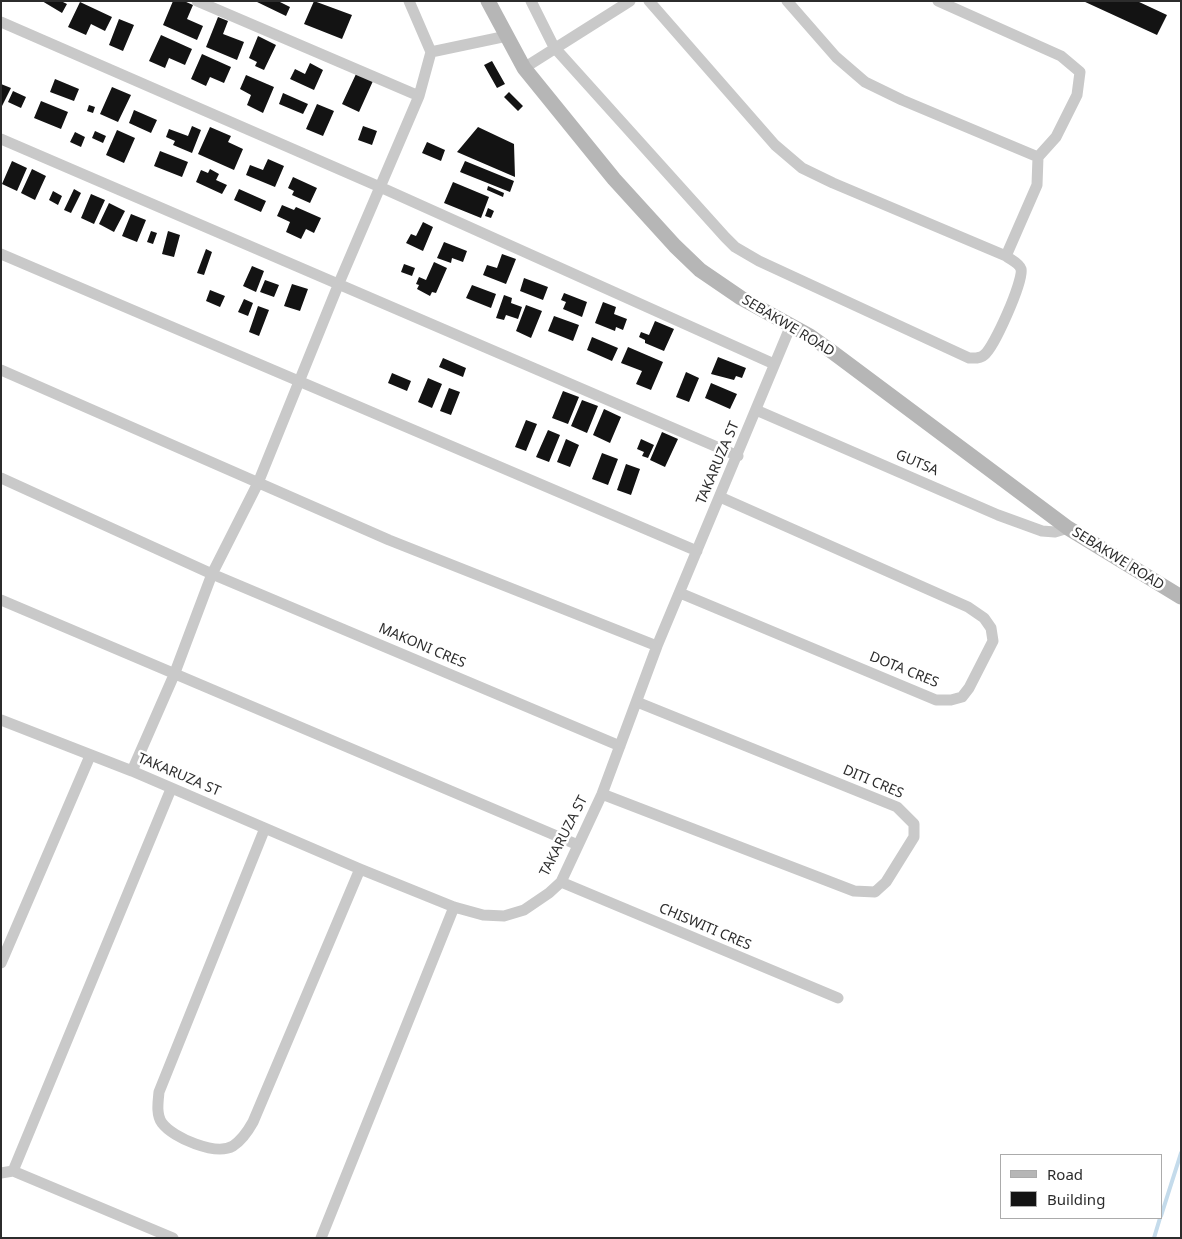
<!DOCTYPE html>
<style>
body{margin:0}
#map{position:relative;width:1182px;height:1239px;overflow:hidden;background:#fff;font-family:"Noto Sans",sans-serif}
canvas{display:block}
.frame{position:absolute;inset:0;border:2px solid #2c2c2c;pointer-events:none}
.legend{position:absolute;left:1000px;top:1154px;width:162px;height:65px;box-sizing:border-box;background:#fff;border:1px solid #ababab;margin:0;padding:6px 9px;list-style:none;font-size:15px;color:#2c2c2c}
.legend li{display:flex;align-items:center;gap:10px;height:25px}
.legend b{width:25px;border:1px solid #ababab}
</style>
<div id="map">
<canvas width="1182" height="1239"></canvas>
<div class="frame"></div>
<ul class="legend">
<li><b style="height:6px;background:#b6b6b6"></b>Road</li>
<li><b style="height:14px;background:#131313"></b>Building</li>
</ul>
</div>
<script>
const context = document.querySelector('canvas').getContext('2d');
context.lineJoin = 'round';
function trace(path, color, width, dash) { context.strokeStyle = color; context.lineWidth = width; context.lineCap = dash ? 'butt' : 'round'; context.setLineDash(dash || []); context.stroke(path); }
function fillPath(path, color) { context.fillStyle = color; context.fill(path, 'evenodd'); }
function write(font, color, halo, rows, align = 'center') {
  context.font = font + ' "Noto Sans",sans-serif'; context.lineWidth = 5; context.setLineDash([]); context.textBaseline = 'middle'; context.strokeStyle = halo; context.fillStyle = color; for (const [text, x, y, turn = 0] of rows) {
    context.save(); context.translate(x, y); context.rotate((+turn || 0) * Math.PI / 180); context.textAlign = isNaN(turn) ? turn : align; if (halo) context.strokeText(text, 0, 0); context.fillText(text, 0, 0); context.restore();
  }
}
const stream = new Path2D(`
 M1161,1216L1181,1153
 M1154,1238L1160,1218`);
const building = new Path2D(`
 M42,1H61L67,4L62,13Z
 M173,1H184L193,5L187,19L203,26L197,40L163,25Z
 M255,1H278L290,7L286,16Z
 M314,1L352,15L342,39L304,24Z
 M1083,1H1137L1167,15L1157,35Z
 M80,2L112,17L105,31L91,24L86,35L68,27Z
 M218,17L228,21L223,34L244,42L237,60L206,47Z
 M119,19L134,25L123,51L109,45Z
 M161,35L192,49L185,65L169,58L165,68L149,61Z
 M258,36L276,45L264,70L255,66L257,62L249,58Z
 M202,54L231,67L224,83L210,77L206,86L191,79Z
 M492,61L505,84L497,88L484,65Z
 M310,63L323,70L314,90L290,79L295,69L305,74Z
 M356,74L373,81L359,112L342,104Z
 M246,75L274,87L263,113L247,105L251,95L240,89Z
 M55,79L79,89L74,101L50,92Z
 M1,84L11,88L1,108Z
 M112,87L131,95L118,122L100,114Z
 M13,91L26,97L21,108L8,102Z
 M509,92L523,106L518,111L504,97Z
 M283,93L308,104L303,114L279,104Z
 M41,101L68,112L61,129L34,118Z
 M317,104L334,111L323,136L306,129Z
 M89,105L95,107L93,113L87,111Z
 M134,110L157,120L151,133L129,123Z
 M192,126L201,130L192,153L173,145L175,141L166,137L169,129L188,136Z
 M363,126L377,131L372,145L358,140Z
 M210,127L231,136L228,142L243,149L234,170L198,154Z
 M478,127L514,144L515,177L457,152Z
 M117,130L135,138L124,163L106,155Z
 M95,131L106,136L103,143L92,138Z
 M75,132L85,137L81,147L70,142Z
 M427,142L445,150L441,161L422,153Z
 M160,151L188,162L182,177L154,166Z
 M268,159L284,166L275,187L246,175L250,165L263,170Z
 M12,161L27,168L17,191L2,184Z
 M465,161L514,181L510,192L460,172Z
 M32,169L46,176L35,200L21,193Z
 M210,169L219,174L216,180L227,185L222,194L196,182L201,170L208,173Z
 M293,177L317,188L310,203L292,195L294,191L288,188Z
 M453,182L489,197L481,218L444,203Z
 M488,186L504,193L503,197L487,190Z
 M74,189L81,193L71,213L64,210Z
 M239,189L266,201L261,212L234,200Z
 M53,191L62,196L58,205L49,200Z
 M91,194L105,200L94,224L81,218Z
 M109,203L125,211L114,232L99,224Z
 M282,205L294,210L296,207L321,218L314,233L306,229L301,239L286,232L290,222L277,216Z
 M488,208L494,211L491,218L485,216Z
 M131,214L146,220L137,242L122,236Z
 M423,222L433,227L423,251L406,243L411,234L416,236Z
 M151,231L157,233L153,244L147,242Z
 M168,231L180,235L174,257L162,254Z
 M444,242L467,251L463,262L452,258L451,263L437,258Z
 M206,249L212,252L204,275L197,273Z
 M502,254L516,259L506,284L483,275L487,265L497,268Z
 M434,262L447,268L436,293L432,292L430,296L417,289L419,285L416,284L419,277L426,280Z
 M404,264L415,268L412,276L401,272Z
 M252,266L264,271L256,292L243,286Z
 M524,278L548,287L543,300L520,291Z
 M265,280L279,285L274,297L260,292Z
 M292,284L308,289L300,311L284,306Z
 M472,285L496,294L491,308L466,298Z
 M210,290L225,296L220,307L206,301Z
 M564,293L587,302L582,317L563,309L566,302L561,300Z
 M504,295L512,298L511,303L522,307L518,319L506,315L504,320L496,318Z
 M244,299L253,303L248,316L238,312Z
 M603,302L616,307L614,314L627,319L623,330L616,327L615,331L595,323Z
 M526,305L542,311L531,338L516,331Z
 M258,306L269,310L259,336L249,332Z
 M554,316L579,325L573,341L548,331Z
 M655,321L674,329L664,351L645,343V340L639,337L641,332L649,335Z
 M592,337L618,348L612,361L587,350Z
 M628,347L663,362L651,390L636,384L642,371L621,363Z
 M718,357L746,368L742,378L736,376L734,380L711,374Z
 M443,358L466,368L463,377L439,367Z
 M686,372L699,378L689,402L676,397Z
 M392,373L411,381L407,391L388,383Z
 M428,378L442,384L432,408L418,402Z
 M711,383L737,394L730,409L705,398Z
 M449,388L460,392L451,415L440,411Z
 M563,391L579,397L568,424L552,418Z
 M582,400L598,406L587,433L571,426Z
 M604,409L621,417L610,443L593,435Z
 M526,420L537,424L526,451L515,447Z
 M548,430L560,435L549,462L536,457Z
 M662,432L678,439L665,467L650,460Z
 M566,439L579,445L570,467L557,462Z
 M641,439L654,445L648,458L642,456L644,452L637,449Z
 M602,453L618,459L608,485L592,479Z
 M626,464L640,469L631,495L617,490Z`);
const street = new Path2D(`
 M197,1L419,96
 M531,1L554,47L725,237L735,247L759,261L969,358C974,358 980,359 984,355C994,348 1024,280 1021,269C1019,263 1011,260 1006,256
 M649,1L775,145L802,168L833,183L1006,256L1037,185L1038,157L1056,137L1077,95L1080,72L1061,56L938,1
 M787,1L836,57L865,82L902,100L1038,157
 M1,22L380,187L774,364
 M431,52L507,36
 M524,68L630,1
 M1,139L738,456
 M1,254L697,551
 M1,370L389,540L657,646
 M756,410L998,515L1042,531L1055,532L1068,528
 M1,478L212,574L620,746
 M680,593L936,700H951L962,697L969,688L993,641L991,628L984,618L968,607L720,497
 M1,600L578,845
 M1,720L132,771L360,869L454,907L483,915L504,916L524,910L549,893L561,882L602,794L657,646L791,325
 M132,771L174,675L212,574L258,483L339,283L419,96L431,52L409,1
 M602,794L854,891L875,892L886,882L914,837V824L897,807L637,702
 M265,828L159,1092C158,1102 156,1115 162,1123C173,1138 216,1156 233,1146C242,1140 248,1131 253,1122L360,869
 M561,882L838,998
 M1,963L90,756
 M13,1171L171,789
 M1,1173L13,1171L173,1238
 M321,1238L454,907`);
const secondary = new Path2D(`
 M488,1L524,68L614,179L675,246L700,270L741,298L810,336L831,351L1068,528L1181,597`);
const streetNames = [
 ["SEBAKWE ROAD",788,326,31],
 ["TAKARUZA ST",718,463,-67],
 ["GUTSA",917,463,23],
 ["SEBAKWE ROAD",1118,559,32],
 ["MAKONI CRES",422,646,23],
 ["DOTA CRES",904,670,22],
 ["TAKARUZA ST",179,775,23],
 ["DITI CRES",873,782,23],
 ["TAKARUZA ST",564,836,-63],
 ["CHISWITI CRES",705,927,23]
];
trace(stream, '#c4dbeb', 4);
fillPath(building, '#131313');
trace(street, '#c9c9c9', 11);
trace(secondary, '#b6b6b6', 15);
write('14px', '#2c2c2c', '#fff', streetNames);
</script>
